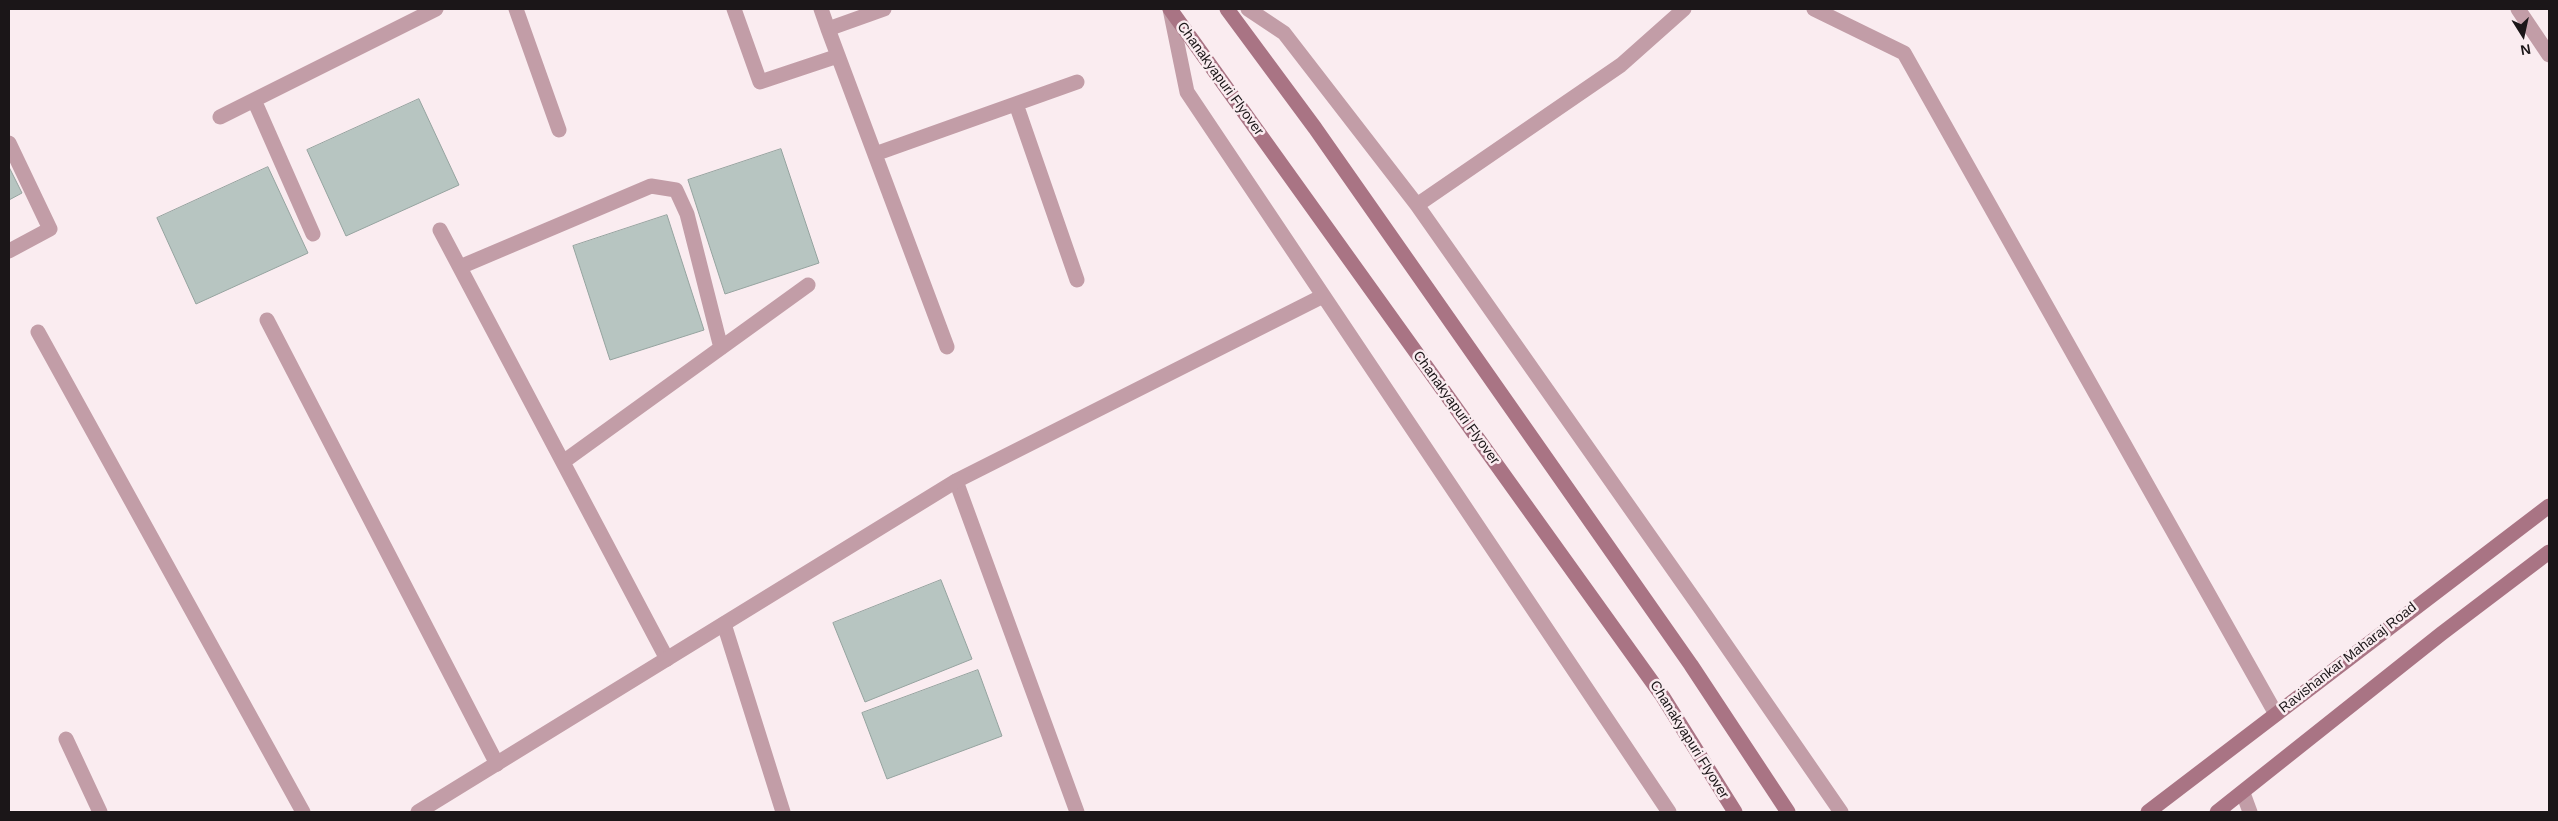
<!DOCTYPE html>
<style>
body{margin:0}
#map{position:relative;width:2558px;height:821px;overflow:hidden;background:#faecf0;font-family:Arial,sans-serif}
canvas{display:block}
.frame{position:absolute;inset:0;border:10px solid #1b1618;pointer-events:none}
.north{position:absolute;left:2498px;top:10px;width:50px;height:50px;-webkit-text-stroke:4px #faecf0;paint-order:stroke;rotate:170deg;font-size:14px;font-weight:700;line-height:20px;text-align:center;color:#1b1618}
.north::after{content:'';display:block;margin:auto;width:18px;height:22px;background:#1b1618;clip-path:polygon(50% 0,100% 100%,50% 72%,0 100%)}
</style>
<div id="map">
<canvas width="2558" height="821"></canvas>
<div class="frame"></div>
<div class="north">N</div>
</div>
<script>
const context = document.querySelector('canvas').getContext('2d');
context.lineJoin = 'round';
function fillPath(path, color) { context.fillStyle = color; context.fill(path, 'evenodd'); }
function trace(path, color, width, dash) { context.strokeStyle = color; context.lineWidth = width; context.lineCap = dash ? 'butt' : 'round'; context.setLineDash(dash || []); context.stroke(path); }
function write(font, color, halo, rows, align = 'center') {
  context.font = font + ' Arial,sans-serif'; context.lineWidth = 5; context.setLineDash([]); context.textBaseline = 'middle'; context.strokeStyle = halo; context.fillStyle = color; for (const [text, x, y, turn = 0] of rows) {
    context.save(); context.translate(x, y); context.rotate((+turn || 0) * Math.PI / 180); context.textAlign = isNaN(turn) ? turn : align; if (halo) context.strokeText(text, 0, 0); context.fillText(text, 0, 0); context.restore();
  }
}
const building = new Path2D(`
 M419,99L459,185L346,236L307,150Z
 M781,149L819,263L725,294L688,180Z
 M9,167L22,193L9,200Z
 M268,167L308,253L196,304L157,218Z
 M667,215L704,330L610,360L573,246Z
 M941,580L972,659L865,702L833,623Z
 M978,670L1002,736L887,779L862,713Z`);
const minor = new Path2D(`
 M516,9L559,130
 M734,9L760,82L838,56
 M821,9L828,29L884,9
 M1814,9L1904,53L2276,714
 M2518,9L2549,55
 M828,29L947,347
 M254,100L313,234
 M1016,104L1077,280
 M220,117L436,9
 M9,143L50,229L9,251
 M875,154L1077,82
 M440,230L667,659
 M460,267L651,186L676,190L687,214L721,348
 M267,320L497,764
 M38,332L303,812
 M563,462L808,285
 M956,481L1077,812
 M724,624L783,812
 M66,739L100,812
 M2243,793L2250,812`);
const tertiary = new Path2D(`
 M1170,9L1187,92L1669,812
 M1248,9L1284,33L1417,205L1701,609L1841,812
 M1417,205L1621,65L1684,9
 M418,812L956,481L1323,296`);
const secondary = new Path2D(`
 M1170,9L1663,697L1735,812
 M1227,9L1315,128L1691,665L1788,812
 M2148,812L2549,506
 M2217,812L2441,634L2549,552`);
const streetNames = [
 ["Chanakyapuri Flyover",1220,79,54],
 ["Chanakyapuri Flyover",1456,408,54],
 ["Ravishankar Maharaj Road",2348,658,-38],
 ["Chanakyapuri Flyover",1689,740,58]
];
fillPath(building, '#b7c5c1');
trace(building, '#95a39f', 1);
trace(minor, '#c29da7', 15);
trace(tertiary, '#c29da7', 15);
trace(secondary, '#a97484', 15);
write('14px', '#1b1618', '#faecf0', streetNames);
</script>
